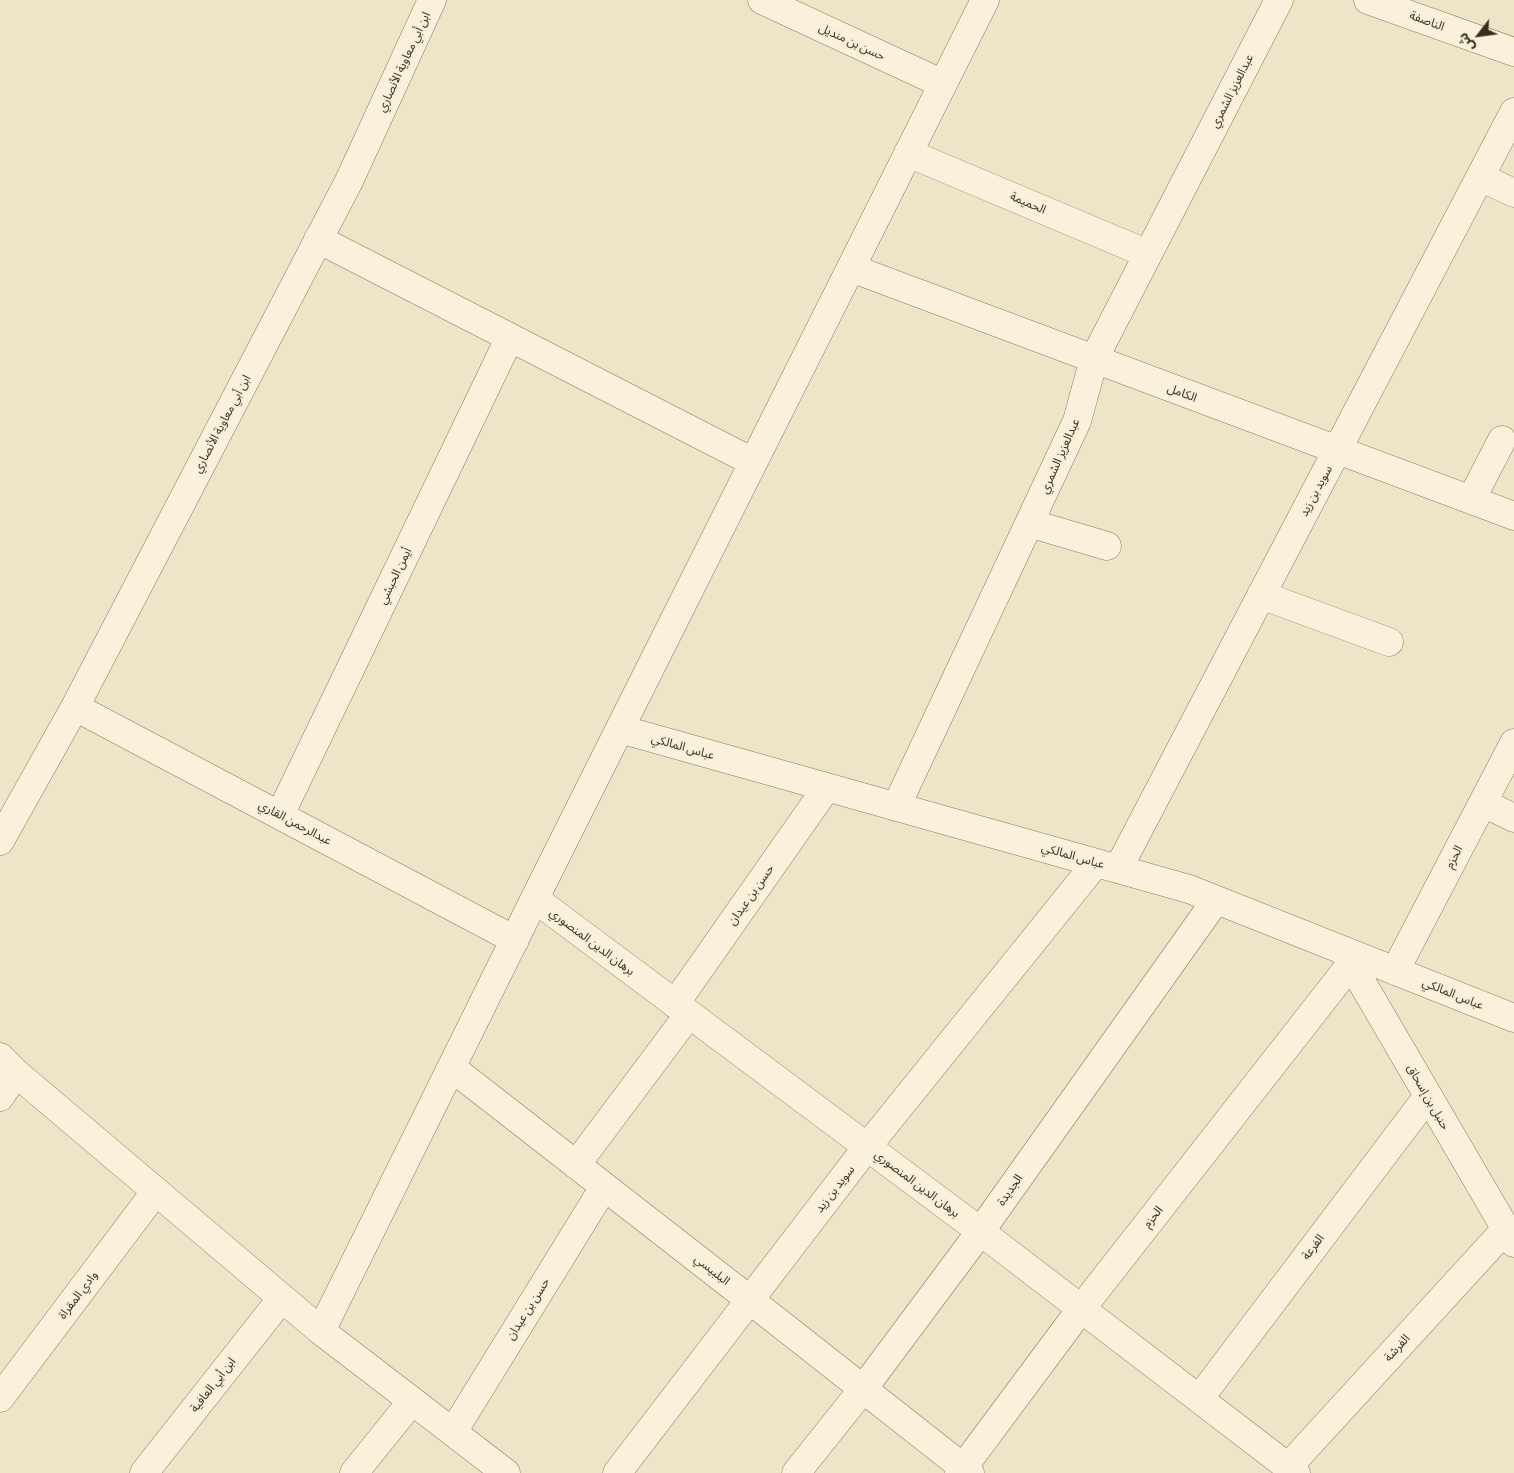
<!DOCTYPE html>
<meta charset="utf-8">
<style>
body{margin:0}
#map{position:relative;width:1514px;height:1473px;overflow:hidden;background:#f0e4c8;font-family:"Crimson Pro","Noto Sans Arabic",serif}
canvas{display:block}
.north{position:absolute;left:1454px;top:10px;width:50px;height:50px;-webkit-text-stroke:4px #f7eed8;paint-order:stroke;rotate:240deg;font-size:14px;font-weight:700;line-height:20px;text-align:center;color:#3d2e20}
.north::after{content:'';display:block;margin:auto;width:18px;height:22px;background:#3d2e20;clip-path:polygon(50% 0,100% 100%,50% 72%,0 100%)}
</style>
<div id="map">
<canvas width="1514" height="1473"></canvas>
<div class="north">ش</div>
</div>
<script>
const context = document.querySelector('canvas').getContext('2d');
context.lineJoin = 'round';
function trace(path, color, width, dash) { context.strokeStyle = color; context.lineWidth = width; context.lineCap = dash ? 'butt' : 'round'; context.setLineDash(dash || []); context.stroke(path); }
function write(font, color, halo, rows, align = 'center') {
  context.font = font + ' "Crimson Pro","Noto Sans Arabic",serif'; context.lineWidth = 4; context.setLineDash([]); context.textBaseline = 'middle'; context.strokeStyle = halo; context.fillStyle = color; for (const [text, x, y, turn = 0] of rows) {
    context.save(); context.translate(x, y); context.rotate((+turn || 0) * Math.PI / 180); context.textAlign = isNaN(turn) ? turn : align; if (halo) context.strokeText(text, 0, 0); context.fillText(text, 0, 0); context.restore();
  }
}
const street = new Path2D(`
 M762,0L943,84
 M1368,0L1514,52
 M908,153L1148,254
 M1480,177L1514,193
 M318,239L753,462
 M851,268L1514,516
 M1471,500L1502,440
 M1029,523L1107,546
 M1261,595L1389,642
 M75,707L515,940
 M620,729L1189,889L1514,1018
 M1483,803L1514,818
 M896,807L1077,421L1094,359L1279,0
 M280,815L510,337
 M0,841L75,707L349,181L432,0
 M1118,869L1514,112
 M535,899L964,1219L1296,1473
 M1343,950L1514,1243
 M1395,971L1514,743
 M675,1004L827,787
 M0,1057L16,1073L321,1331L506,1473
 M452,1068L750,1300L970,1473
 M0,1097L16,1073
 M576,1165L689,1014
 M321,1331L543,882L985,0
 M0,1398L156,1191
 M1199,1399L1428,1096
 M453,1432L604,1187
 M1288,1467L1506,1229
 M144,1473L282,1298
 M354,1473L412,1401
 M617,1473L867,1147L1096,863
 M796,1473L863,1389L980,1232L1216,900
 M959,1473L1081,1309L1351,964`);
const streetNames = [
 ["الناصفة",1427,21,20],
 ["حسن بن منديل",852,42,25],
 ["ابن أبي معاوية الأنصاري",404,62,-65],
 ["عبدالعزيز الشمري",1232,91,-63],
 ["الحميمة",1028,203,23],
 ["الكامل",1182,393,21],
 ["ابن أبي معاوية الأنصاري",222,424,-62],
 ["عبدالعزيز الشمري",1060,456,-66],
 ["سويد بن زيد",1316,491,-62],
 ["أيمن الحبشي",395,576,-64],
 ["عباس المالكي",683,747,16],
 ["عبدالرحمن القاري",295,823,28],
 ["عباس المالكي",1073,856,16],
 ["الحزم",1454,857,-62],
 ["حسن بن عيدان",751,895,-55],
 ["برهان الدين المنصوري",592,942,37],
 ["عباس المالكي",1453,994,22],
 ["حنبل بن إسحاق",1428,1097,60],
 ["برهان الدين المنصوري",917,1184,37],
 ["سويد بن زيد",835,1189,-52],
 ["الجديدة",1010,1190,-55],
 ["الحزم",1153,1217,-52],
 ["الفرعة",1313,1247,-53],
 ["البلبيسي",712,1270,38],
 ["وادي المقراة",78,1295,-53],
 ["حسن بن عيدان",528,1309,-58],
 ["الفرشة",1397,1348,-48],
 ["ابن أبي العافية",213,1385,-52]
];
trace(street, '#8d765c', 29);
trace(street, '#faf1dc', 28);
write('12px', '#3d2e20', '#f7eed8', streetNames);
</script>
